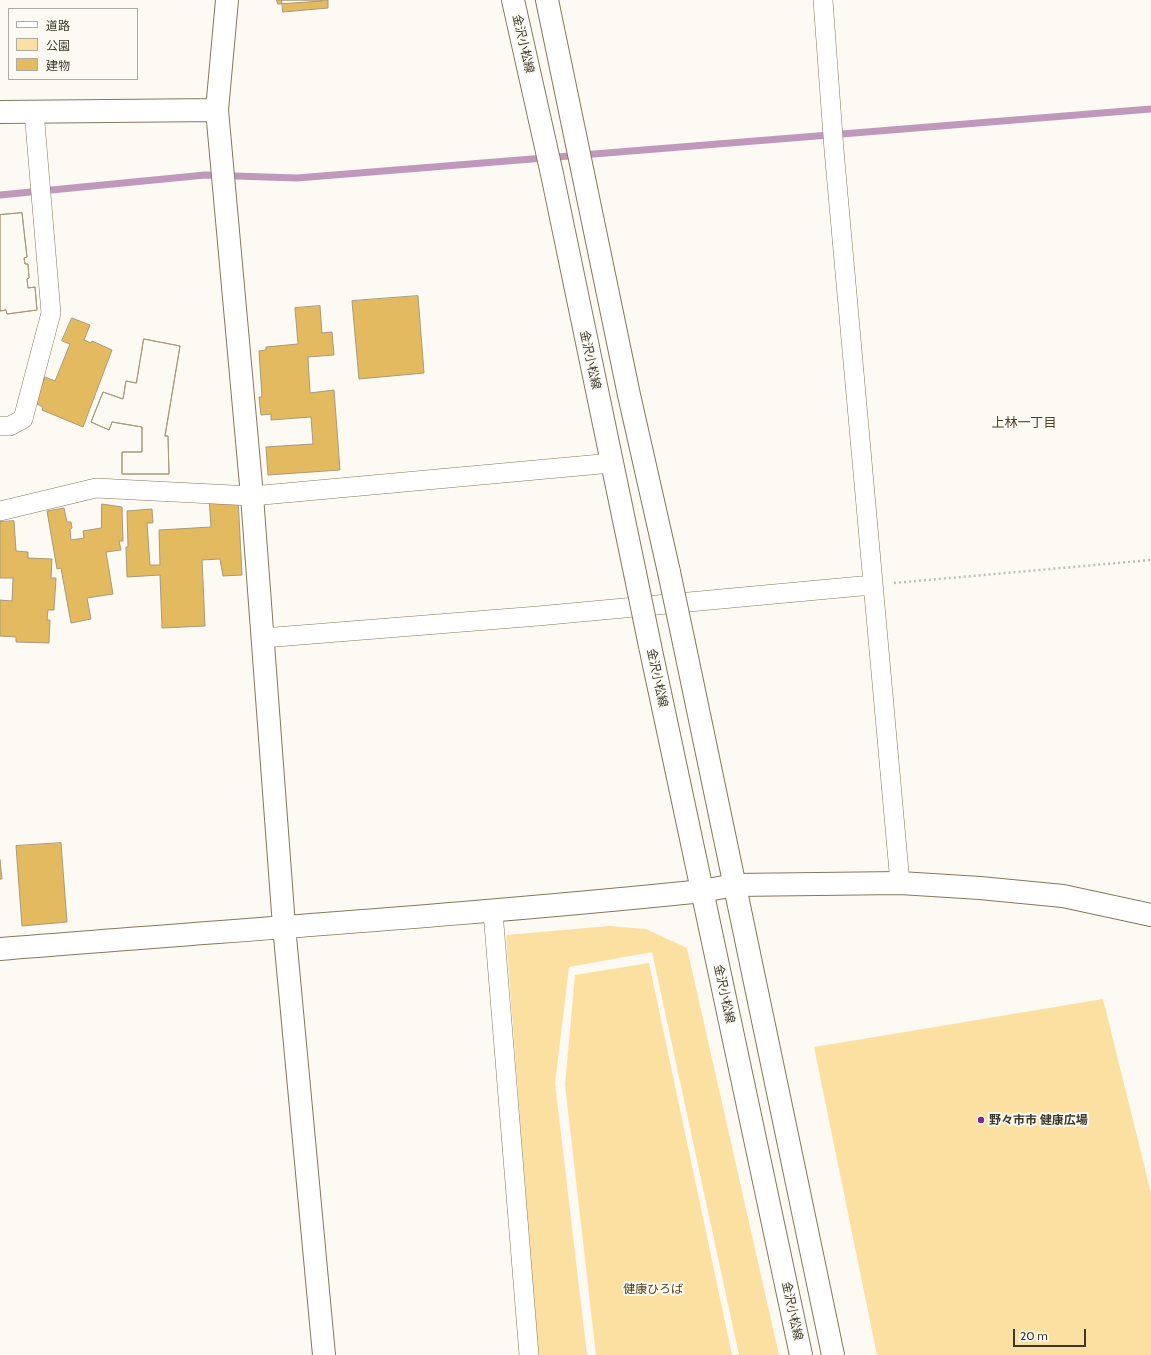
<!DOCTYPE html>
<meta charset="utf-8">
<style>
body{margin:0}
#map{position:relative;width:1151px;height:1355px;overflow:hidden;background:#fdfaf3;font-family:Cabin,"Noto Sans JP",sans-serif}
canvas{display:block}
.legend{position:absolute;left:8px;top:8px;width:130px;height:72px;box-sizing:border-box;background:#fdfaf3;border:1px solid #b0aca3;margin:0;padding:5px 7px;list-style:none;font-size:12px;color:#3c372a}
.legend li{display:flex;align-items:center;gap:8px;height:20px}
.legend b{width:20px;border:1px solid #b0aca3}
.scale{position:absolute;left:1013px;top:1329px;width:73px;height:18px;box-sizing:border-box;border:2px solid #3c372a;border-top:0;padding-left:5px;font-size:12px;line-height:14px;white-space:nowrap;color:#3c372a;-webkit-text-stroke:3px #fdfaf3;paint-order:stroke}
</style>
<div id="map">
<canvas width="1151" height="1355"></canvas>
<ul class="legend">
<li><b style="height:5px;background:#fff"></b>道路</li>
<li><b style="height:11px;background:#fce0a2"></b>公園</li>
<li><b style="height:11px;background:#e3ba5f"></b>建物</li>
</ul>
<div class="scale">20 m</div>
</div>
<script>
const context = document.querySelector('canvas').getContext('2d');
context.lineJoin = 'round';
function fillPath(path, color) { context.fillStyle = color; context.fill(path, 'evenodd'); }
function trace(path, color, width, dash) { context.strokeStyle = color; context.lineWidth = width; context.lineCap = dash ? 'butt' : 'round'; context.setLineDash(dash || []); context.stroke(path); }
function write(font, color, halo, rows, align = 'center') {
  context.font = font + ' Cabin,"Noto Sans JP",sans-serif'; context.lineWidth = 4; context.setLineDash([]); context.textBaseline = 'middle'; context.strokeStyle = halo; context.fillStyle = color; for (const [text, x, y, turn = 0] of rows) {
    context.save(); context.translate(x, y); context.rotate((+turn || 0) * Math.PI / 180); context.textAlign = isNaN(turn) ? turn : align; if (halo) context.strokeText(text, 0, 0); context.fillText(text, 0, 0); context.restore();
  }
}
const green = new Path2D(`
 M609,926L646,929L687,948L779,1355H739L652,952L569,967L555,1083L587,1355H538L506,935Z
 M649,963L732,1355H596L565,1085L575,975Z
 M1103,999L1151,1193V1355H877L814,1047Z`);
const stream = new Path2D(`
 M0,195L205,175L297,178L1151,109`);
const building = new Path2D(`
 M277,0H322V1L278,4Z
 M282,0H328V8L283,12Z
 M22,213L27,257L24,258L25,264H28L29,278L27,279L28,288L35,287L37,310L7,314L6,310L0,311V215Z
 M22,213L27,257L24,258L25,264H28L29,278L27,279L28,288L35,287L37,310L7,314L6,310L0,311V215Z
 M418,296L424,373L359,379L352,301Z
 M320,306L322,333L332,332L334,355L308,357L310,393L334,390L340,470L268,475L266,447L313,444L311,417L271,420V414L261,415L259,397H262L259,351L266,350V347L298,344L295,308Z
 M72,318L90,325L84,340L91,343L92,341L112,350L83,427L42,410L43,407L35,403L45,377L55,381L70,344L62,341Z
 M144,339L180,346L165,436H168L169,474H122V452H142V427L112,422L109,430L91,422L103,392L123,399L126,381L136,383Z
 M144,339L180,346L165,436H168L169,474H122V452H142V427L112,422L109,430L91,422L103,392L123,399L126,381L136,383Z
 M238,497L242,575L223,576L220,559L202,560L205,626L162,628L160,575L127,577L126,547H128L127,511L152,509L153,523H147L150,565H160L159,530L211,527L209,498Z
 M102,504L122,507L123,541H119L121,550L106,552L113,594L87,598L91,619L71,623L61,568L57,569L47,511L64,508L67,522H71L72,528L70,530L71,540L84,538L83,531L101,528Z
 M14,521L16,551L28,552V558L52,559L51,578H56L54,610H48L47,620H50L49,643L16,642V637L0,636V600L12,601L13,578H0V522Z
 M61,843L67,922L22,926L16,846Z
 M0,860L2,879H0Z`);
const path = new Path2D(`
 M894,583L1151,560`);
const minor = new Path2D(`
 M823,0L834,150L900,883
 M0,426H10L23,419L51,313L34,111
 M0,511L96,488L252,496L612,463
 M263,638L538,616L872,585
 M493,912L529,1355`);
const tertiary = new Path2D(`
 M227,0L217,110L252,496L284,926L324,1355
 M0,112L217,110
 M0,949C234,930 469,915 703,891L734,885L900,883L980,888L1063,896L1151,915`);
const primary = new Path2D(`
 M513,0L552,174L635,573
 M547,0L629,395L669,572
 M684,643L833,1355
 M650,646L801,1355`);
const primaryBridge = new Path2D(`
 M669,572L684,643
 M635,573L650,646`);
const markers = [
 [981,1120,4,"#87248c"]
];
const streetNames = [
 ["金沢小松線",523,44,77],
 ["金沢小松線",590,360,78],
 ["金沢小松線",657,678,78],
 ["金沢小松線",724,994,78],
 ["金沢小松線",792,1311,78]
];
const poiNames = [
 ["野々市市 健康広場",989,1120]
];
const parkNames = [
 ["健康ひろば",653,1289]
];
const neighbourhoodNames = [
 ["上林一丁目",1024,423]
];
fillPath(green, '#fce0a2');
trace(stream, '#c098bc', 7);
fillPath(building, '#e3ba5f');
trace(building, '#a7997b', 1);
trace(minor, '#85785a', 20);
trace(tertiary, '#85785a', 24);
trace(primary, '#85785a', 24);
trace(path, '#c1beb5', 2.5, [2, 3]);
trace(minor, '#fff', 19);
trace(tertiary, '#fff', 22);
trace(primary, '#fff', 22);
trace(primaryBridge, '#85785a', 24, []);
trace(primaryBridge, '#fff', 22);
for (const [x, y, r, color] of markers) { const dot = new Path2D(); dot.arc(x, y, r, 0, 2 * Math.PI); context.fillStyle = color; context.fill(dot); trace(dot, '#fdfaf3', 1.5); }
write('12px', '#3c372a', '#fdfaf3', streetNames);
write('bold 12px', '#3c372a', '#fdfaf3', poiNames, 'left');
write('12px', '#51411a', '#fdfaf3', parkNames);
write('13px', '#4d4024', '#fdfaf3', neighbourhoodNames);
</script>
